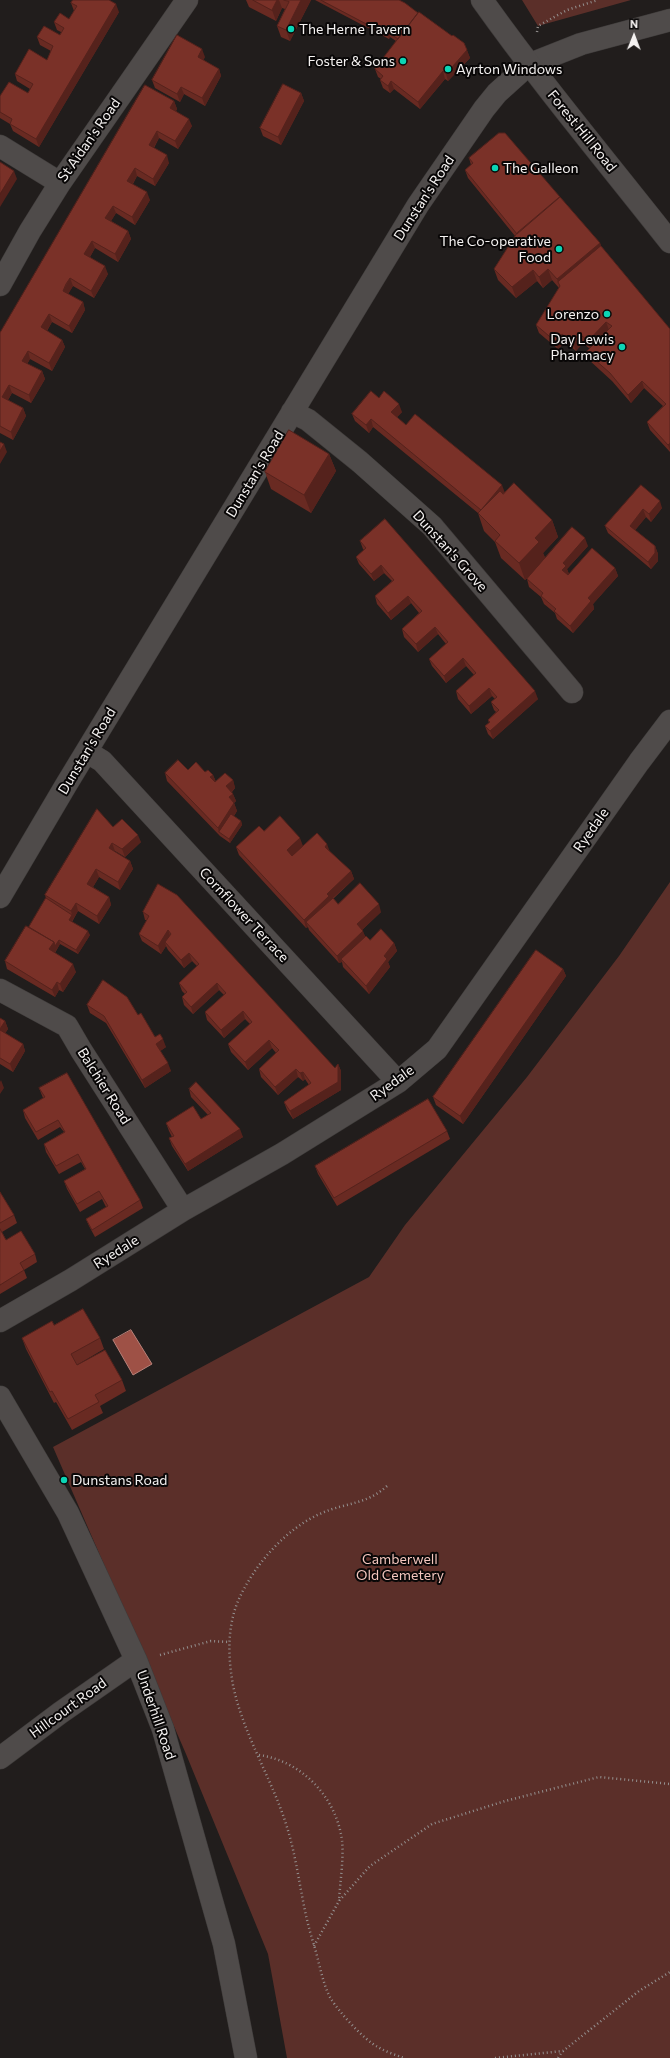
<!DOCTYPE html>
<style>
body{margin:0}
#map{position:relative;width:670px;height:2058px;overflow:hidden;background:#211d1c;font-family:Commissioner,sans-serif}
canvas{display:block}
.north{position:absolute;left:614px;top:16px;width:40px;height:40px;-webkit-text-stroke:3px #090707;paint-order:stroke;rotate:1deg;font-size:11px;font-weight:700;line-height:16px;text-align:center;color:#f5f2f1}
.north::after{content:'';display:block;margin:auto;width:14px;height:18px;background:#f5f2f1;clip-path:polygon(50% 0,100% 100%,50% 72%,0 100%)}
</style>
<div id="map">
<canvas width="670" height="2058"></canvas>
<div class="north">N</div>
</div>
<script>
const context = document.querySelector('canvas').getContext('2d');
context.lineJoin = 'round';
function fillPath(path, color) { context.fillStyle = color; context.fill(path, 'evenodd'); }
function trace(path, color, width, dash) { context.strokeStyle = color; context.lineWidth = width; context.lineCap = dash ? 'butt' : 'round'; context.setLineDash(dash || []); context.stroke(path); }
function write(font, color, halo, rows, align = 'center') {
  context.font = font + ' Commissioner,sans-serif'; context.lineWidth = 4; context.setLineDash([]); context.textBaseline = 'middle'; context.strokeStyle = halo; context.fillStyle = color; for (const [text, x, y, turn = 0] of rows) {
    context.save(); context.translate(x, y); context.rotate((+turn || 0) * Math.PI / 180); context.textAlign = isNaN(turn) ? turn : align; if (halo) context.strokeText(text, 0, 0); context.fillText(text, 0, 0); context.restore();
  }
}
const green = new Path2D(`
 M522,0H631L538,26Z
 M670,882V2058H287L268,1954L186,1754L53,1447L369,1277L405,1225L527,1077L619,956Z`);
const water = new Path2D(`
 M131,1330L152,1364L133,1375L113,1340Z`);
const path = new Path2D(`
 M537,32L538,26L567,10L598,0
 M387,1486C366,1505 347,1502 322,1513C286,1528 254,1565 238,1601C227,1628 228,1657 233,1685C243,1734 271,1777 286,1824C299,1864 301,1906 314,1945C319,1961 323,1986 331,1999C340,2013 364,2040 378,2047C386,2052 396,2055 404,2058
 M160,1655L211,1641L229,1642
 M259,1755C302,1761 336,1797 342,1840C344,1858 340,1882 339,1901
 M314,1946L339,1901L370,1866L432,1824L505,1801L599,1777L670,1784
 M495,2058L563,2051L639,1991L670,1972
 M558,2058L562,2052`);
const minor = new Path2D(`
 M0,146L60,183
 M0,285L30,231L60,183L187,0
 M292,412L308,420L360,462L432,526L572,692
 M87,752L102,761L398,1082
 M0,897L66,785L418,205L484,109L497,93L528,65
 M0,990L67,1026L81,1050L183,1210
 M0,1321L71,1280L183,1210L282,1154L398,1082L437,1049L639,762L670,721
 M0,1397L68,1513L136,1660L163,1729L224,1944L246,2058
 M0,1758L60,1713L136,1660`);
const tertiary = new Path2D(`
 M528,65L581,44L670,20`);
const secondary = new Path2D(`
 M482,0C541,83 607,162 670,242`);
const wall = new Path2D(`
 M246,0H311L290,41L281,37L277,26L285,9L282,8L276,21L249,7Z
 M315,0H399L452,36L464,43L470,58L448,81L445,79L420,109L394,89L390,93L383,88L380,80L381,79L378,77L375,69L396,41L390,37L389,39Z
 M71,3L119,12L39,147L13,131L10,124L0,118V96L28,93L30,89L17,81L15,74L47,60L51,51L40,45L37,37L60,35L61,32L57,30L54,22L69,19L74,11Z
 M205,57L203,60L219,69L221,76L205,106L184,94L180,102L155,88L152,80Z
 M301,93L304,101L281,145L263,136L260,128Z
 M174,101L177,109L176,111L192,126L178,149L159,138L154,148L169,163L155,186L137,176L133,184L150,200L135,225L116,213L111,221L128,231L131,239L118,262L95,248L90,257L108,274L94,298L73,286L69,292L68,294L83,302L85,310L72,333L52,322L47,331L62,340L65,347L52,371L30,359L27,364L42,371L45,379L31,403L12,393L8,400L23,408L26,416L13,440L0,433V333Z
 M469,158L560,197L600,243L601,246L670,329V452L650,430L647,422L663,406L644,388L631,403L612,381L589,360L586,352L590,349L583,343L576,351L565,342L558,349L539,333L536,325L559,288L552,280L543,288L537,281L516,298L498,280L494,269L515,236L468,178L465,170L471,165Z
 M379,398L402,412L397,417L406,425L505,493L552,520L558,537L543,553L545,558L588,546L567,569L569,574L615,568L618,576L593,604L594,609L573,633L557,619L555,613L544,604L541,597L529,587L527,579L529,577L525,580L501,558L495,542L484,531L478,513L373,427L369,433L355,421L352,414Z
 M329,454L336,471L311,513L271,489L265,472Z
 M641,485L662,508L651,522L646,517L635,530L655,546L658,554V561L651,569L608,533L605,526Z
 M360,541L538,699L493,739L488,734L485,726L489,723L488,720L496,712L494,710L491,702L495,699L492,696L471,714L458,699L456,691L474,675L466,666L446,683L432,666L429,659L446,644L438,634L418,652L404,637L402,629L419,613L411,603L391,620L377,604L375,596L392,581L384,573L374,581L359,564L356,557L364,550L363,549Z
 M188,770L205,772L213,775L216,782L233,780L235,788L232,792L236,801L234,803L237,811L234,816L241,821L242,825L230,843L220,836L167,781L165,773Z
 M113,827L141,842L125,857L115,851L114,852L130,861L133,869L120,890L99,877L93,887L109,897L111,905L99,924L78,911L72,922L90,935L78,954L60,944L55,953L76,972L63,992L59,990L55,997L7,969L5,961L29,927L46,898L45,895Z
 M264,831L292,856L329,851L351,871L354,879L333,899L338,904L381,912L362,930L365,936L370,940L394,943L397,951L388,962L390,967L369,994L343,967L342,962L339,963L309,930L308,927L306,928L239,855L236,847Z
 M158,884L335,1068L338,1064L341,1071V1090L293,1119L287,1110L284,1102L309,1085L305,1079L303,1081L298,1077L278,1095L261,1077L259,1069L276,1053L272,1048L248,1070L231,1052L228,1044L250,1024L245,1019L224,1038L207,1020L205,1012L224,995L219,990L193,1014L184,1005L182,997L185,994L182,991L179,983L197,966L192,961L184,968L168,950L166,946L161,954L142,941L139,934L147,920H145L143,912Z
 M563,969L566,976L463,1124L436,1105L433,1097Z
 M87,1005L155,1037L166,1047L160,1051L171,1071L145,1088L106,1023L90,1013Z
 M0,1018L5,1021L8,1029L5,1033L23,1044L25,1051L13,1072L0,1064Z
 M39,1088L140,1200L143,1208L95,1237L89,1226L86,1219L106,1207L102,1199L80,1212L67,1189L64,1181L85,1169L81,1162L59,1174L46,1152L44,1144L64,1132L60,1127L38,1140L25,1118L23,1110L43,1098Z
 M189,1089L243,1137L188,1171L172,1146L169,1138L172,1137L169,1131L166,1123L201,1119L208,1115L191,1097Z
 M447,1131L450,1139L337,1206L318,1174L315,1166Z
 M0,1192L14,1215L17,1223L2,1232L6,1240L35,1254L37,1262L24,1270L27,1278L0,1294Z
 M54,1325L100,1338L104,1349L77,1365L122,1380L126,1391L100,1406L103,1413L72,1430L56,1402L54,1403L26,1349L22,1338Z`);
const shadedWall = new Path2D(`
 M277,0H279L282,8L276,21L272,10Z
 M301,0H311L290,41L286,30Z
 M116,4L119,12L39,147L36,139Z
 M389,33L390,37L389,39L388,35Z
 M202,49L205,57L201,65L198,57Z
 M467,50L470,58L448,81L446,74Z
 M219,69L221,76L205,106L202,98Z
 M443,71L445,79L420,109L418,102Z
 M391,81L394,89L390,93L388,86Z
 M181,87L184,94L180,102L177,94Z
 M301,93L304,101L281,145L278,137Z
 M174,101L177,109L173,116L170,108Z
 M189,119L192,126L178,149L175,141Z
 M157,131L159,138L151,152L149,145Z
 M167,155L169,163L155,186L153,179Z
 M135,168L137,176L130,188L127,181Z
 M14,171L17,179L0,207V194Z
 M147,192L150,200L135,225L132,217Z
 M113,206L116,213L108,226L105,218Z
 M128,231L131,239L118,262L115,254Z
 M92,241L95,248L87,262L84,254Z
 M600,243L604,254L560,286L558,282L557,279Z
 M105,266L108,274L94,298L91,291Z
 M548,269L552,280L543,288L539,277Z
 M533,270L537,281L516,298L512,287Z
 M70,278L73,286L66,298L63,291Z
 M83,302L85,310L72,333L69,326Z
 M49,314L52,322L44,335L41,327Z
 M606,322L609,330L590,349L588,341Z
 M562,334L565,342L558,349L555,341Z
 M581,335L583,343L576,351L573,343Z
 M62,340L65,347L52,371L49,363Z
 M28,351L30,359L25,368L22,361Z
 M42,371L45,379L31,403L29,395Z
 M642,381L644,388L631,403L628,395Z
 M9,385L12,393L5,405L2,397Z
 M399,404L402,412L394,420L391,412Z
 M23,408L26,416L13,440L11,432Z
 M371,419L373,427L369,433L366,425Z
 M670,443V450L668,445Z
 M4,444L7,452L0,464V451Z
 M329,454L336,471L311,513L304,495Z
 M502,485L505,493L481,510Z
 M660,501L662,508L651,522L649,514Z
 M643,509L646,517L633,533L630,526Z
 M552,520L558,537L543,553L546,559L525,580L519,563L535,538Z
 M585,538L588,546L567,569L569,574L565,578L562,570L563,563Z
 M655,546L658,554V561L651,569L648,562Z
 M381,565L384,573L374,581L371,574Z
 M615,568L618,576L593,604L594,609L573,633L570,626L588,598Z
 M408,596L411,603L391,620L388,613Z
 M435,627L438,634L418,652L416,644Z
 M463,658L466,666L446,683L444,676Z
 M489,688L492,696L471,714L469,706Z
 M535,691L538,699L493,739L490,731Z
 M213,775L216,782L213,785L210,777Z
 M233,780L235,788L229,794L226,786Z
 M233,794L236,801L234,803L237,811L222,834L219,832L218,828L229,797Z
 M241,821L242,825L230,843L229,839Z
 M138,835L141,842L125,857L122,849Z
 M300,838L303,846L290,858L287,850Z
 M112,843L115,851L112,856L109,848Z
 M327,844L330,852L325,847Z
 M130,861L133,869L120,890L118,882Z
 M96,869L99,877L90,892L87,884Z
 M351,871L354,879L306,922L308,927L306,928L304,920L327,894Z
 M109,897L111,905L99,924L97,916Z
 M76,903L78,911L70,924L69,920L72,915L71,911Z
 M379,904L381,912L360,932L357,924Z
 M168,930L171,938L165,942L166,946L161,954L158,946Z
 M88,931L90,935L78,954L76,950Z
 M363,931L366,939L341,959L342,962L339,963L337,956Z
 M59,940L60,944L52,957L49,949L54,942Z
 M394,943L397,951L388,962L390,967L369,994L366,986L384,956Z
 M189,953L192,961L184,968L181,960Z
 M73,964L76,972L63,992L60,984Z
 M563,969L566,976L463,1124L460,1116Z
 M57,982L59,990L55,997L52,990Z
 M217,983L219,990L193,1014L191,1007Z
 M243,1011L245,1019L224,1038L221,1030Z
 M5,1021L8,1029L3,1037L0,1029Z
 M163,1039L166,1047L159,1052L156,1044Z
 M269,1040L272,1048L248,1070L245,1062Z
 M23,1044L25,1051L13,1072L10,1064Z
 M168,1063L171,1071L145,1088L142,1080Z
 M338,1064L341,1071V1090L293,1119L290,1111L338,1082Z
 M296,1069L298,1077L278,1095L275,1087Z
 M303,1072L305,1079L303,1081L300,1073Z
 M1,1080L4,1088L0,1094V1082Z
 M240,1129L243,1137L188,1171L185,1164Z`);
const building = new Path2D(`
 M73,0H109L116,4L36,139L10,124L12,119L0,112V96L9,82L28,93L33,84L15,74L29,49L47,60L53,46L37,37L44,26L60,35L64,28L54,22L60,13L69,19L77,6L71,3Z
 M253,0H277L272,10Z
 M284,0H301L286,30L277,26L289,2Z
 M321,0H399L405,3L418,13L398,39L389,33L388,35Z
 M419,12L452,36L453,35L464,43L467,50L446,74L443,71L418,102L391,81L388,86L380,80L383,76L375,69Z
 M177,35L202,49L198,57L219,69L202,98L181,87L177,94L152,80Z
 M283,84L301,93L278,137L260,128Z
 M145,85L174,101L170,108L189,119L175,141L157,131L149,145L167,155L153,179L135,168L127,181L147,192L132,217L113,206L105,218L128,231L115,254L92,241L84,254L105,266L91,291L70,278L66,284L63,291L83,302L69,326L49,314L41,327L62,340L49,363L28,351L22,361L42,371L29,395L9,385L2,397L23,408L11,432L0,426V333Z
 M499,133H505L560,197L517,234L465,170L473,163L469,158Z
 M0,162L14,171L0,194Z
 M560,197L600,243L557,279L548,269L539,277L533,270L512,287L494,269L517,233Z
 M601,246L670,329V443L668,445L647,422L666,404L642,381L628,395L610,373L586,352L612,326L606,322L588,341L581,335L573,343L562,334L555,341L536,325L560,286L558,282Z
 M371,391L379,398L384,391L399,404L391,412L406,425L415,414L502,485L481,510L371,419L366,425L352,414Z
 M289,430L329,454L304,495L265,472Z
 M0,442L4,444L0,451Z
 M514,483L552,520L535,538L539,542L519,563L495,541L500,535L478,513L500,491L503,494Z
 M641,485L660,501L649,514L643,509L630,526L655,546V553L648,562L605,526Z
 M385,519L535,691L490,731L485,726L490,722L488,720L499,710L491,702L497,697L489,688L469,706L456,691L476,673L463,658L444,676L429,659L448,642L435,627L416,644L402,629L422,611L408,596L388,613L375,596L394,580L381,565L371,574L356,557L366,548L360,541Z
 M572,527L585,538L563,563L566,566L562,570L568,575L592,548L615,568L588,598L591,601L570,626L554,611L556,609L541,596L543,593L527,579Z
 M178,760L188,770L196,762L205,772L208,770L213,775L210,777L215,782L225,773L233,780L226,786L233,794L229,797L234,803L218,828L165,773Z
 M97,809L113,827L122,819L138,835L122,849L112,843L109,848L130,861L118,882L96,869L87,884L109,897L97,916L76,903L71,911L45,895Z
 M231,814L241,821L229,839L219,832Z
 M280,816L300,838L287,850L292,856L317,833L327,844L325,847L351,871L327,894L329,896L304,920L236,847L259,826L264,831Z
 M360,883L379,904L357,924L363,931L337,956L306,922L333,898L338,904Z
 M158,884L177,895L335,1068L338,1064V1082L290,1111L284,1102L311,1083L303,1072L300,1073L296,1069L275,1087L259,1069L279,1050L269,1040L245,1062L228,1044L252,1022L243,1011L221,1030L205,1012L226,993L217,983L191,1007L182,997L187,992L179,983L199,964L189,953L181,960L165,942L171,934L168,930L158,946L139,934L149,916L143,912Z
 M46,898L72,915L69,920L88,931L76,950L59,940L55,946L54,942L29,927Z
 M26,926L54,942L49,949L73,964L60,984L57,982L52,990L5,961Z
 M381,929L394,943L384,956L387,959L366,986L341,959L366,936L370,940Z
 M536,950L563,969L460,1116L433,1097Z
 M103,980L127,997L138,1015L141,1013L155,1037L160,1034L163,1039L156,1044L168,1063L142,1080L104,1016L87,1005Z
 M0,1018L5,1021L0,1029Z
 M0,1030L23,1044L10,1064L0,1058Z
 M67,1073L140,1200L92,1230L86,1219L108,1206L99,1191L77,1204L64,1181L86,1169L78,1154L56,1166L44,1144L65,1132L61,1125L58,1120L36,1132L23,1110L45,1097L39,1088Z
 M196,1082L240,1129L185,1164L169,1138L174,1136L166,1123L193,1106L201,1119L211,1113L189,1089Z
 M428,1099L447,1131L334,1198L315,1166Z
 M0,1192L14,1215L0,1223Z
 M0,1229L6,1240L21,1231L35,1254L20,1263L24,1270L0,1285Z
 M83,1309L100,1338L71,1354L77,1365L105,1350L122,1380L95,1395L99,1402L68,1419L52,1391L50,1392L22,1338L52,1321L54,1325Z`);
const markers = [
 [291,29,4,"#0bd5b5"],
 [403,61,4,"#0bd5b5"],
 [448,69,4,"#0bd5b5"],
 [495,168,4,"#0bd5b5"],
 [559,249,4,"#0bd5b5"],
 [607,314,4,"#0bd5b5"],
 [622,347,4,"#0bd5b5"],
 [64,1480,4,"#0bd5b5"]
];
const poiNames = [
 ["The Herne Tavern",299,29],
 ["Foster & Sons",395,61,"right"],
 ["Ayrton Windows",456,69],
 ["The Galleon",503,168],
 ["The Co-operative",551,241,"right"],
 ["Food",551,257,"right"],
 ["Lorenzo",599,314,"right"],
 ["Day Lewis",614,339,"right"],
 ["Pharmacy",614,355,"right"],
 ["Dunstans Road",72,1480]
];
const streetNames = [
 ["Forest Hill Road",582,131,51],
 ["St Aidan's Road",89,140,-55],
 ["Dunstan's Road",424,198,-57],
 ["Dunstan's Road",255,474,-59],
 ["Dunstan's Grove",450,551,48],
 ["Dunstan's Road",87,751,-59],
 ["Ryedale",591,830,-55],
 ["Cornflower Terrace",244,915,47],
 ["Ryedale",392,1083,-36],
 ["Balchier Road",104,1086,58],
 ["Ryedale",116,1252,-32],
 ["Hillcourt Road",68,1708,-36],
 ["Underhill Road",156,1715,71]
];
const parkNames = [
 ["Camberwell",400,1559],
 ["Old Cemetery",400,1575]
];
fillPath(green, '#5b2f29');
fillPath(water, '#9e5146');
trace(water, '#b88179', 1);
trace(minor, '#3e3b3a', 23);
trace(tertiary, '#3e3b3a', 23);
trace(secondary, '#3e3b3a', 23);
trace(path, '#94908f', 2.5, [1, 3]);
trace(minor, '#4f4b4a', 22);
trace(tertiary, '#4f4b4a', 22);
trace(secondary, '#4f4b4a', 22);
fillPath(wall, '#692a22');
fillPath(shadedWall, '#55221c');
fillPath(building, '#7a3128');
trace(building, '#55221c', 1);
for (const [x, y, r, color] of markers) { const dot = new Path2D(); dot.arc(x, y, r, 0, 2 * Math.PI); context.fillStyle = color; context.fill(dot); trace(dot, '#090707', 1.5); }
write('14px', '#f5f2f1', '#090707', poiNames, 'left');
write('14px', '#f5f2f1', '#090707', streetNames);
write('14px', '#f4c6be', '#090707', parkNames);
</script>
